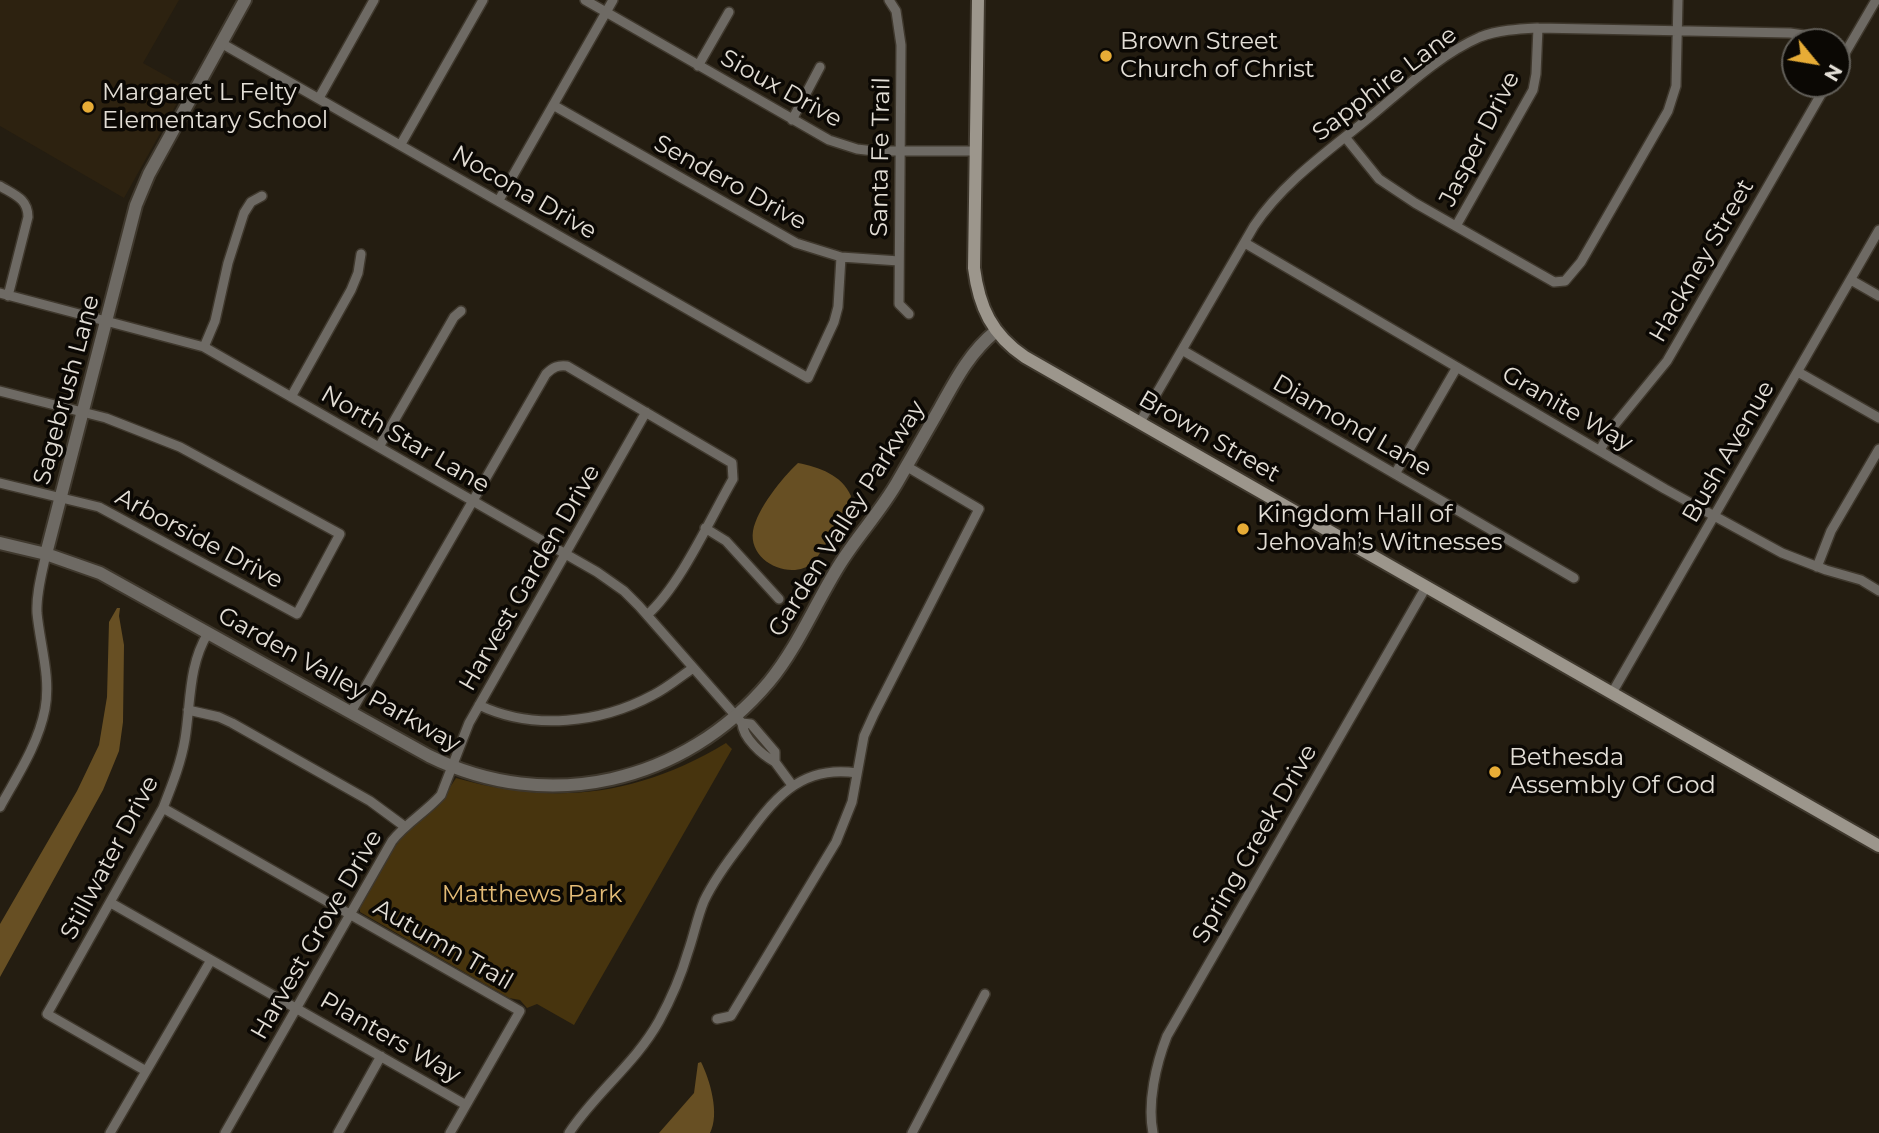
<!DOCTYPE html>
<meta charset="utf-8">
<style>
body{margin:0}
#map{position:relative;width:1879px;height:1133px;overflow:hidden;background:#241d11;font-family:Montserrat,sans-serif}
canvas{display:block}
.north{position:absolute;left:1781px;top:28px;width:70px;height:70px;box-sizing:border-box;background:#0b0804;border:2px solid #615e58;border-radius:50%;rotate:120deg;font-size:19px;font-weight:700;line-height:28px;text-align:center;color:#e3ded6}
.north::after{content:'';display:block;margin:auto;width:24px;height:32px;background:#e7ac36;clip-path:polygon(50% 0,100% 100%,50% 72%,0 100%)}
</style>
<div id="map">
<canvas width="1879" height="1133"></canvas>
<div class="north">N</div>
</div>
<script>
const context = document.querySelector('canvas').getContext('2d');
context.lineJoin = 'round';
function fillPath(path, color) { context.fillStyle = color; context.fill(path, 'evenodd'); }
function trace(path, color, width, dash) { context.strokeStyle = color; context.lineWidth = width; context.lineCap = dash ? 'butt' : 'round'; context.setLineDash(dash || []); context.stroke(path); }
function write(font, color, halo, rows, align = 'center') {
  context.font = font + ' Montserrat,sans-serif'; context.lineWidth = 7; context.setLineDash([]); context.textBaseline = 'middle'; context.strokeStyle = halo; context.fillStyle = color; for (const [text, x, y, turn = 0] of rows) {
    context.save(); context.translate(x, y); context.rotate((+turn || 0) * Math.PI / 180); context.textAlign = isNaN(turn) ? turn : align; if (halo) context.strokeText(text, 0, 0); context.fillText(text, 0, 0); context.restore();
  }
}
const built = new Path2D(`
 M0,0H179L143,63L186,87L124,198L0,126Z`);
const green = new Path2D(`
 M726,743L732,749L574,1025L537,1004L527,1008L520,1000L509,998L360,912V908L393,849L406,832L438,806L456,778C555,806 638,796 726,743Z`);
const water = new Path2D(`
 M798,463C819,467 842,475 851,496L845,515L814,562C792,582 748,562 753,531C757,509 782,478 798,463Z
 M117,608H120L119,616L124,645L123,722L119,751L103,790L0,977V924L77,791L99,745L107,697L109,622Z
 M701,1062C710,1080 720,1114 710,1133H659L694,1093L698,1063Z`);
const minor = new Path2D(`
 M585,0L829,140L857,149L874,151H976
 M889,0L896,11L901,45L899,304L909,314
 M221,43L808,378L834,322L838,307L841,257
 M698,66L729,12
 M1837,67L1876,0
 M319,98L374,0
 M553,105L796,243L841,257L899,261
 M792,120L820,67
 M1345,137L1379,179L1415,203L1554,282L1565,281L1581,262L1668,111L1676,86L1678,0
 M401,144L483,0
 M0,186C15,195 28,199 28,217L8,296
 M499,200L613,0
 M1456,226L1533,90L1536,74L1538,28
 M1245,243L1665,489L1782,553L1826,570L1861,580L1879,591
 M1851,280L1879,296
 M0,293L204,347L597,572L624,591L639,606L742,723C743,738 762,755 775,762V752L751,724L742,723
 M204,347L215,321L228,263L244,213L251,202L262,196
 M1182,350L1574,578
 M1798,372L1879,418
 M0,391L106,418L180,447L340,534L297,614L99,507L0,483
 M291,397L351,290L358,273L361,254
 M1140,422L1254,226C1284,181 1330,150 1371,116C1405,88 1439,55 1480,37C1498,30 1519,29 1538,28L1790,33L1825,38L1834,42
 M379,447L454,317L461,311
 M1600,450L1613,427L1667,361L1827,84
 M1395,474L1457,367
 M705,528L726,541L779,599
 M1817,567L1831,531L1879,449
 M1612,693L1879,230
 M479,705C533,731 601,723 653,695C667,688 680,677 693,668
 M188,710L219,717L232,723L370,801L404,826
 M351,712L546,374C553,367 558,365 567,366L732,463L733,479C710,519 680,586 647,615
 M775,762L792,785
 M0,807C17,776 38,745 45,709C51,677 40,645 37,613C36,593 42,573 46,554
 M163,808L520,1011L450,1133
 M111,903L466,1105
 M717,1019L731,1016L836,842L852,802L864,736L874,714L979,509L906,466
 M146,1071L47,1014L163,808C172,785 181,763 185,739C191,702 188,666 208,633
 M110,1133L211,960
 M225,1133L392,841C406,823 426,812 441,795L469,723L646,412
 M338,1133L381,1056
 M569,1133C595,1093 635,1064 659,1021C671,999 681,976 688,952C694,935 697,918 704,901C714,880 728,861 742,843C772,801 799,764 857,773
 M912,1133L985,994
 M1153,1133C1147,1103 1156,1064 1167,1036L1426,587`);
const tertiary = new Path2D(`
 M0,543L46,554L100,573L429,756C548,815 684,783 769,682C798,647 816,602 840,564C858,535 881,511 898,481C912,457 926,432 940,408C956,379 970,352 996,331
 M46,554L136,205L149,174L245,0`);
const secondary = new Path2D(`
 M978,0L974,268C979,307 992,335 1025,357L1879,846`);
const markers = [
 [1106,56,7,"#e7ac36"],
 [88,107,7,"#e7ac36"],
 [1243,529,7,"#e7ac36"],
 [1495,772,7,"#e7ac36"]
];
const poiNames = [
 ["Brown Street",1120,42],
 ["Church of Christ",1120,70],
 ["Margaret L Felty",102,93],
 ["Elementary School",102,121],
 ["Kingdom Hall of",1257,515],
 ["Jehovah’s Witnesses",1257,543],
 ["Bethesda",1509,758],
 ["Assembly Of God",1509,786]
];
const streetNames = [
 ["Sapphire Lane",1385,84,-37],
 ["Sioux Drive",781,89,29],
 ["Jasper Drive",1480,139,-63],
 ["Santa Fe Trail",881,157,-89],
 ["Sendero Drive",730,183,29],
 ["Nocona Drive",524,193,30],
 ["Hackney Street",1702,261,-60],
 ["Sagebrush Lane",67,390,-75],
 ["Granite Way",1567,409,30],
 ["Diamond Lane",1352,426,30],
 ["Brown Street",1209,437,30],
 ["North Star Lane",405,440,30],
 ["Bush Avenue",1729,452,-60],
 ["Garden Valley Parkway",847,519,-58],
 ["Arborside Drive",199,539,28],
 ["Harvest Garden Drive",530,578,-60],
 ["Garden Valley Parkway",339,680,29],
 ["Spring Creek Drive",1255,844,-60],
 ["Stillwater Drive",110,858,-62],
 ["Harvest Grove Drive",317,935,-60],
 ["Autumn Trail",443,945,30],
 ["Planters Way",390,1038,30]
];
const parkNames = [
 ["Matthews Park",532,895]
];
fillPath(built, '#2d2210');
fillPath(green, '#47340e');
fillPath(water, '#674f23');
trace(minor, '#3f382d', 12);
trace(tertiary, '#3f382d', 16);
trace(secondary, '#3f382d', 16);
trace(minor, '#6e6a64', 9);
trace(tertiary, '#6e6a64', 12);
trace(secondary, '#9c968c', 12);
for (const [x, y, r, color] of markers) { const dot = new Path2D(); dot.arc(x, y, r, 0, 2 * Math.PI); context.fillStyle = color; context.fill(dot); trace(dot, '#0b0804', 2.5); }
write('24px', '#e3ded6', '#0b0804', poiNames, 'left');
write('24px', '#e3ded6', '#0b0804', streetNames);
write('24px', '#e3bb76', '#0b0804', parkNames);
</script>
